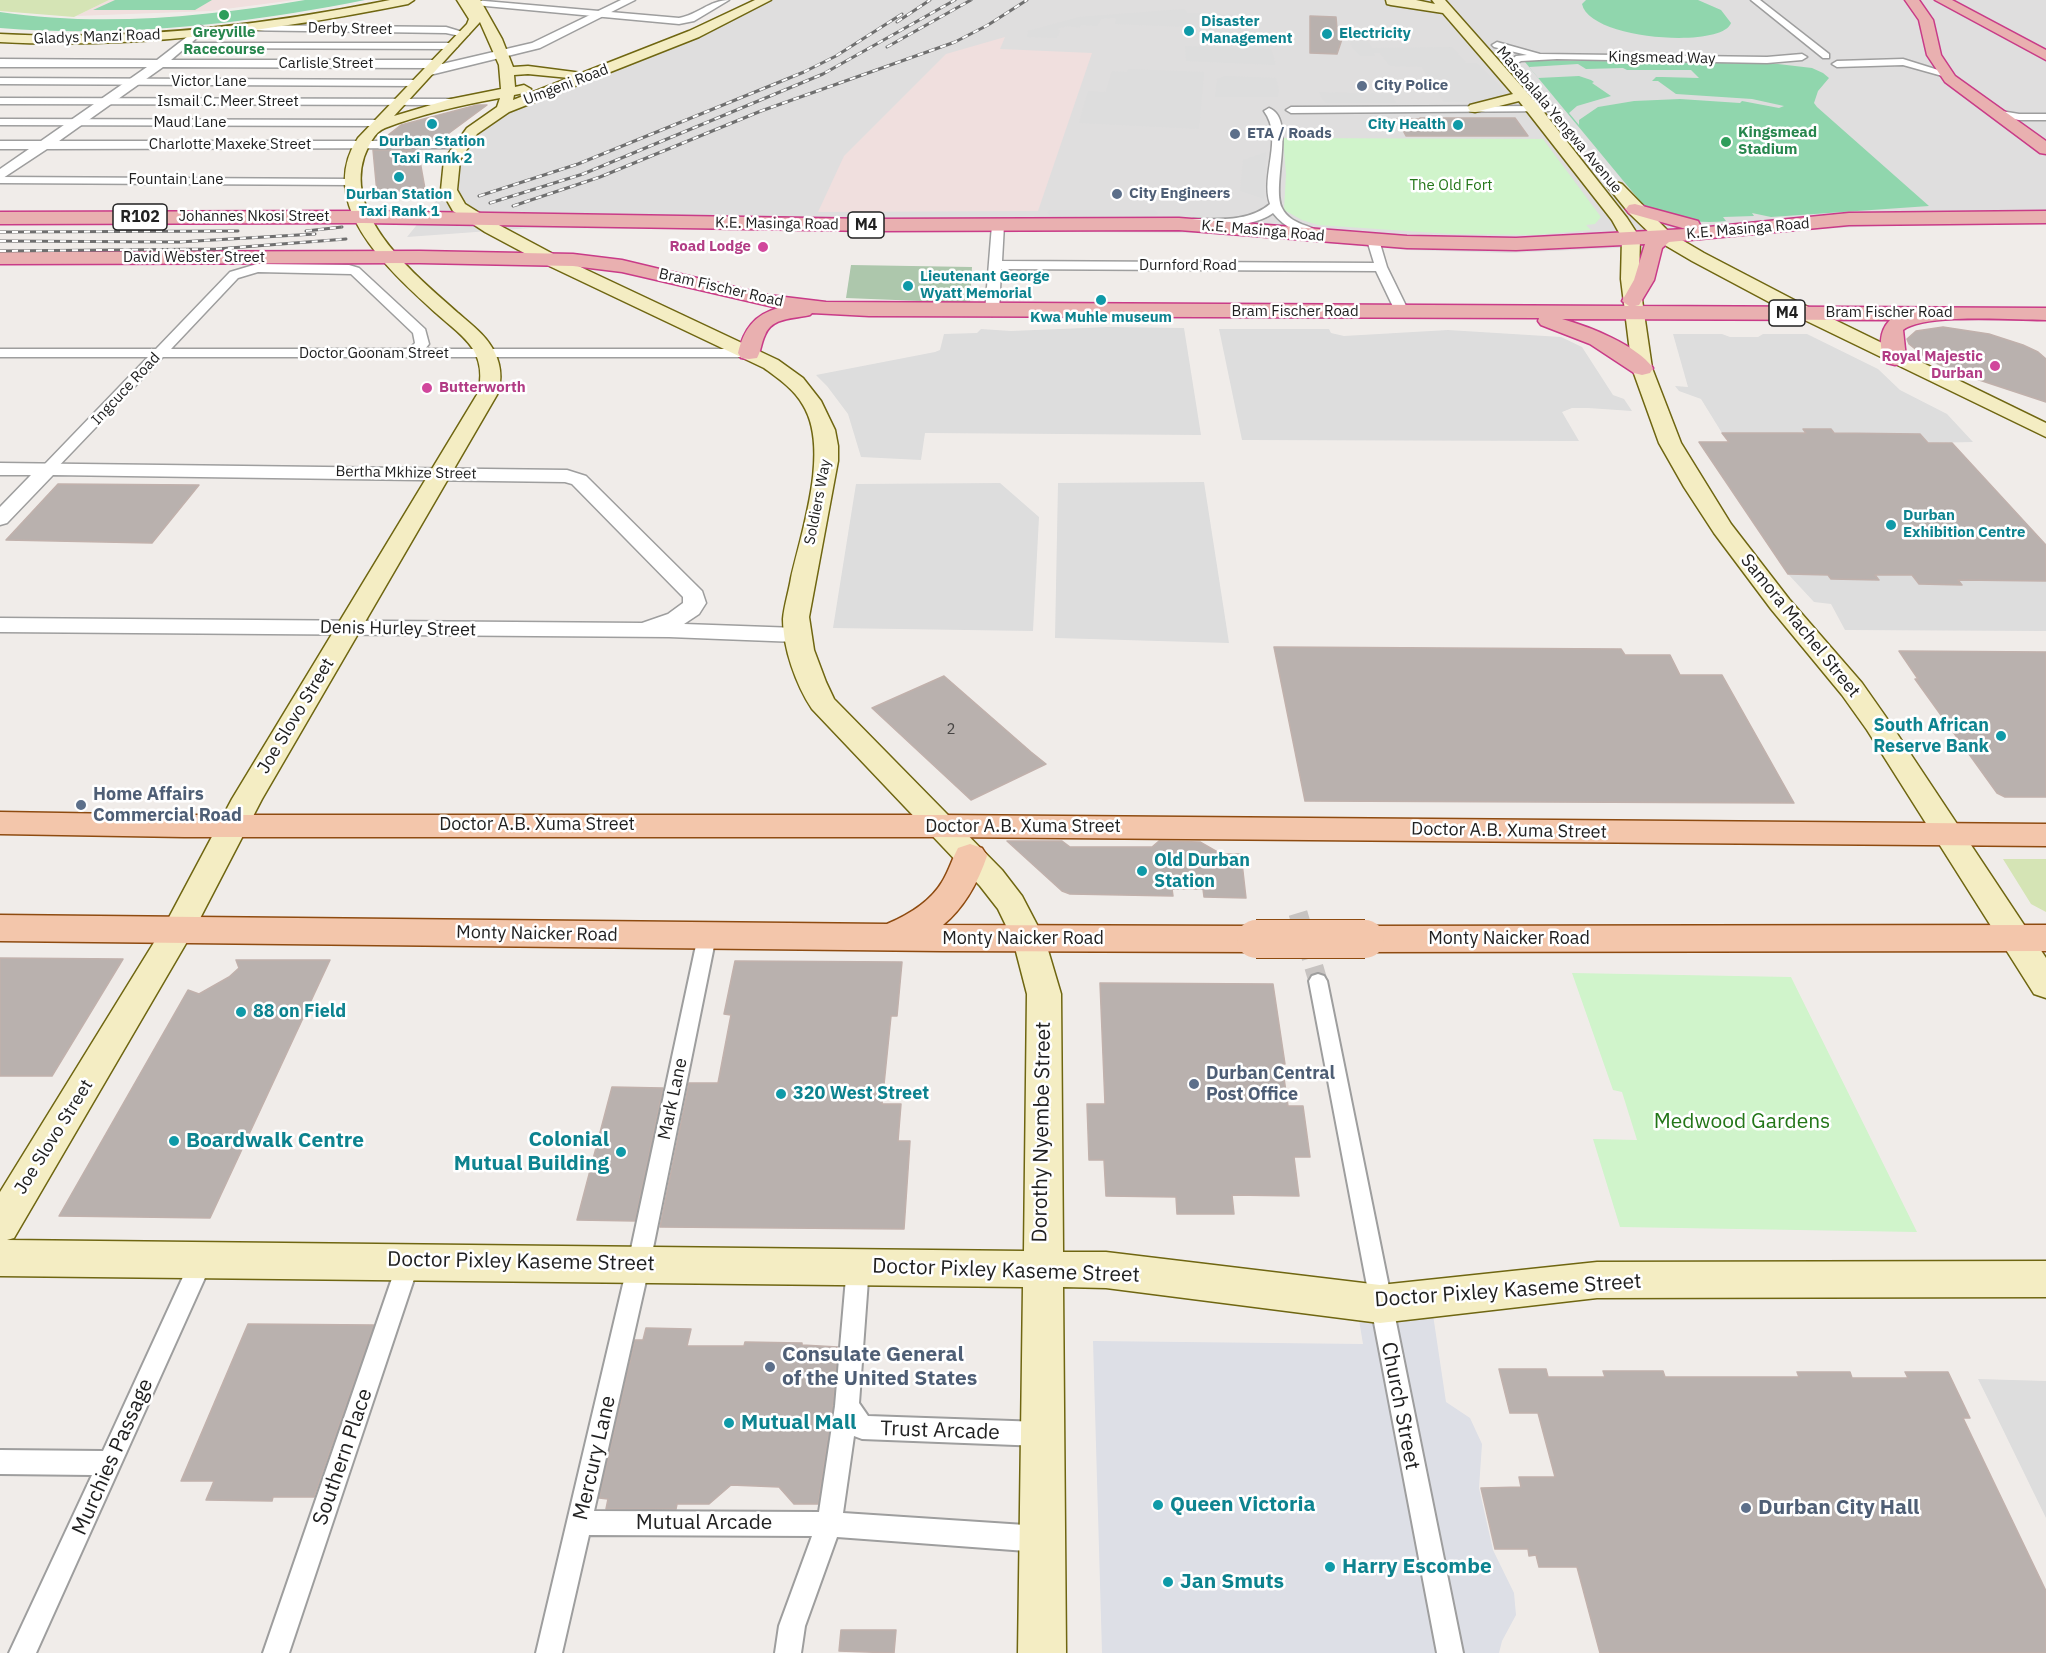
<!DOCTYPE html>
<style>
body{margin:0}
canvas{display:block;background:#f0ece9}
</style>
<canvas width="2046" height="1653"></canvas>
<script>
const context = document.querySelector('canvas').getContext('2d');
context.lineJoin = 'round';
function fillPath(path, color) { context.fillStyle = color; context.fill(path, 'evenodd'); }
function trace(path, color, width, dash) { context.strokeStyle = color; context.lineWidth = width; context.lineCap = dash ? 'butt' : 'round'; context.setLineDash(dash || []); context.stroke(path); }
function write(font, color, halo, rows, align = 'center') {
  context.font = font + ' "IBM Plex Sans",sans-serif'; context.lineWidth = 5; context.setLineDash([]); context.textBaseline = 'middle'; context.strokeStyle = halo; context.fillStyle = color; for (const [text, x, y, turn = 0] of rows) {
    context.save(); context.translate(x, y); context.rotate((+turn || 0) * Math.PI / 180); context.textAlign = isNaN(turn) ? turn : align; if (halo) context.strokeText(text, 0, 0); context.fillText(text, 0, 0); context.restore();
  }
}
const residential = new Path2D(`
 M772,0H2046V222L1897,225L1820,229L1616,248L1509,253L1407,250L1210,233L531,228L407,237L445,190L449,159L482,121L598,75Z`);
const military = new Path2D(`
 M109,0H295L210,11L76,16Z
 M1005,37L1000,49L1092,53L1038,211L818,212L844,156L946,54Z`);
const grass = new Path2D(`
 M0,0H109L74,17L0,11Z
 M2003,859H2046V912L2031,904Z`);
const cemetery = new Path2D(`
 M851,265L972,267L970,303L846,298Z`);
const park = new Path2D(`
 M1283,138L1543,139L1601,217L1595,224L1586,225L1591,230L1535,235L1451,234L1318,225L1302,220L1284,210L1286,174Z
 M1572,973L1791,977L1917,1232L1620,1227L1593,1139L1637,1140L1622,1092L1613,1090Z`);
const pitch = new Path2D(`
 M115,0H212L195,10H93Z
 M305,0H365C245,24 122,38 0,28V12C99,27 206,17 305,0Z
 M1586,0H1698L1721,10L1731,23C1722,49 1589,40 1582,4Z
 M1534,60L1778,64L1812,68L1823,73L1829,78L1818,91L1814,103L1817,107L1929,206L1771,217L1752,213L1754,216L1723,217L1726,221C1701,224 1667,220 1645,207L1525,62Z`);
const parking = new Path2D(`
 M1184,9L1187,13L1233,14L1234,29L1115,24L1116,18H1112L1101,19L1097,26L1081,25L1080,28L1067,26L1057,29L1060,30L1057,38L1027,37L1028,31L1079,17Z
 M1349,37H1365L1372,48L1452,47L1466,63H1477L1503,90L1504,94L1481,102H1444L1422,67L1390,66L1380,53H1374L1375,56H1360L1352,48Z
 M1185,46L1271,49L1276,65L1186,61Z
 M1578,64L1586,69L1623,68L1627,70H1691L1699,78L1662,77H1656L1652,81H1658L1676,94L1752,99L1784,106L1779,108L1742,101L1740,103L1680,99L1634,101L1598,107L1579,120V125L1569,113L1577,106L1611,96L1592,83L1594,82L1591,80L1579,76L1538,78L1529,67Z
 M1128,69L1204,72L1199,129L1079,123L1088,91L1106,92L1112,71L1127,72Z
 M1225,76L1276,78L1279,90L1278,97H1215L1217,79Z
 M1319,92L1391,94L1396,103H1327L1322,99Z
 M1266,152L1264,199L1240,191L1243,160Z
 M1050,210H1155L1159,214L1151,217H1051L1047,213Z
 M1108,327L1184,328L1201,435L925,433L921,460L861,457L848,414L827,386L816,375L935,352L940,350L944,334L977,333L981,329L1011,331Z
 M1219,329H1329L1331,333L1344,336L1448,330L1561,337L1582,347L1613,395L1624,399L1632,411L1588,408H1572L1562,412L1579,441L1242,440Z
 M1673,334H1722L1730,337H1758L1763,334H1807L1878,369L1900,390L1947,414L1973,442L1928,443L1920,434H1894L1869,442L1862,433H1834L1831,429L1752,438L1748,433H1722L1701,399L1679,391L1675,386L1688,387Z
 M1204,482L1229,643L1055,638L1058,483Z
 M1000,483L1039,517L1033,631L833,628L856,484Z
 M1788,574L1828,575L1831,579L1878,580L1875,575H1912L1919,584L1961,585L1954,575H2046V631L1845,630L1831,604L1814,602Z
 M1978,1379L2046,1381V1518L1988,1399Z`);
const plaza = new Path2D(`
 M1357,1308H1432L1446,1402L1470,1418L1482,1444L1479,1488L1493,1550L1514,1593L1516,1615L1502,1641L1499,1653H1102L1093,1341L1363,1344Z`);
const building = new Path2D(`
 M1310,16L1336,17L1337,29L1344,33L1337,54L1310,53Z
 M477,105H487L441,139H383L401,125Z
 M1420,118H1515L1528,136H1406L1397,119H1421Z
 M418,150L425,189L377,193L373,150Z
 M1943,327L1989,334L2023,345L2038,352L2046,359V402L1961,374L1929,360L1909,344L1907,339L1916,331Z
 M1803,429H1831L1834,433L1920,434L1928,443H1952L2046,545V581L1958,580L1962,585L1919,584L1912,575H1875L1879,580L1831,579L1828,575L1788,574L1699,442H1729L1722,433H1806Z
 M58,484L199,485L152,543L6,540Z
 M1274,647L1621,649L1625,655H1670L1680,675H1722L1794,803L1305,801Z
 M1899,651L2046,652V797H2005L1997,793L1915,679H1918Z
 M944,676L1031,752L1046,764L971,800L872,708Z
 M1007,841H1062L1070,847H1152L1159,841L1200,842L1221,854H1241L1246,898L1204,897L1203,889H1172L1173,896L1070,894L1062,891Z
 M0,958L123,959L52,1076H0Z
 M236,960H330L210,1218L59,1216L188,990L199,994L229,977L239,968Z
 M735,961L902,962L897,1016H891L882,1104H901L898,1141H910L904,1229L660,1227L689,1083H718L731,1015L724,1014Z
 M1100,983L1273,984L1285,1064H1282L1288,1106H1303L1310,1157H1294L1299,1196L1232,1195L1234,1214H1177L1176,1197L1106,1196L1104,1160H1089L1087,1104H1105Z
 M612,1087L663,1088L635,1221L577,1220Z
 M248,1324L374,1325L314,1497H273L272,1501L206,1500L214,1481H181Z
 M646,1328L691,1329L687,1346H744L745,1342L802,1343V1345L838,1347L833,1406L818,1504H794L779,1487L731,1485L709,1504H677L676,1509H606L608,1499L599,1498L635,1340H643Z
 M1499,1369H1546L1548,1377H1605L1603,1371H1663L1665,1377H1799L1797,1372H1850L1852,1378H1908L1905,1372H1948L1970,1418H1963L2046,1591V1653H1600L1577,1567H1539L1536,1555L1529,1556L1528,1549H1495L1481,1488L1521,1487L1519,1477H1555L1538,1413H1510Z
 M841,1630H896L894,1653L839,1651Z`);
const pedestrianTunnel = new Path2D(`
 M1298,913L1318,981`);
const pedestrian = new Path2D(`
 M707,929L713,931L716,936L650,1263L594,1511L819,1512L835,1406L847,1266L850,1259L858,1256L866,1259L869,1266L859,1403L868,1416L1041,1422L1049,1426L1053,1434L1049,1442L1041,1446L862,1439L854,1436L843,1513L1040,1526L1049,1530L1053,1539L1049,1548L1040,1552L837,1537L805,1626L801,1653H775L779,1626L812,1536L589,1535L562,1653H536L628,1263L698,936L701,931Z
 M1318,974L1324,976L1327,981L1463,1653H1437L1309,981L1312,976Z
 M202,1250L210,1253L213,1260L36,1653H9L92,1475L0,1474V1450L103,1451L194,1253Z
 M409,1251L417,1254L420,1261L289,1653H263L398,1261L401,1254Z`);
const minor = new Path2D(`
 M473,0L679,18C697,15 710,0 729,0L694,21L679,24L475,5L471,2Z
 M1751,0H1760L1829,54V58H1823Z
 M238,25L446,27L469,34L465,37L446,33L235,30L234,28Z
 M1497,42L1540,54L1767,57L1802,54L1807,57L1802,60L1767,63L1557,59L1521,61L1513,66L1508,63L1516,56L1527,55L1494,47L1492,45Z
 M182,43H453L458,46L453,49L179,48V44Z
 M1903,59L1951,74L1946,77L1903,65L1837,67L1832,64L1837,61Z
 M0,78L418,80L423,83L418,86L0,84Z
 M0,98L456,99L461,102L456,105L0,104Z
 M1553,106L1557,107V111L1291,113L1286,110L1291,107Z
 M1269,108C1297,119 1271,185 1282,208C1291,226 1312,224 1324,235L1318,239C1300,234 1285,228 1273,213C1256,226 1211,230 1190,226V220L1194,219C1220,219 1249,222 1270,204C1260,175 1284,138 1264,111Z
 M1995,110L2019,114H2046V120H2019L1991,115L1990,113Z
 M0,119L380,120L385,123L380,126L0,125Z
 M0,177L352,179L358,182L352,185L0,183Z
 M998,221L1004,225L1002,261L1374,263L1367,240L1373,236L1379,240L1387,267L1409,312L1402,316L1397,315L1376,271L1001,269L999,312L992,316L985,312L992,225Z
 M257,264L349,265L359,268L425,329L429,344L425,349H749L756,353L749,357H163L53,472H43L40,469L43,466L148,357H0V349H156L230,272ZM258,272L351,274L413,333L415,343L409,349H171L238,278Z`);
const tertiary = new Path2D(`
 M621,0H635L540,48L430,75L424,71L429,68L163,67L59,141H461L468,145L466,148L47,149L0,180V169L29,149H0V141H41L147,67H0V59L157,60L201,26L207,29L205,31L171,60H436L442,64L532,43Z
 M0,463L567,470L586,476L702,591L706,603L699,614L684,624L797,628L805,630L809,635L805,640L797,642L669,637L0,632V618L642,623L668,614L683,603V597L572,484L565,482L53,475L7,523L0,525V507L31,475H0Z`);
const secondary = new Path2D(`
 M390,0H414L408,4C273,31 138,49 0,42V34C132,41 261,26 390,0Z
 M457,0H480L502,39L513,67L528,66L582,73L689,31L755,0H771L699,37L509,112L477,134L460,160L457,190L465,204L497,224L555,255L778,360L803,378L821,401L835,430L838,446V461L809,617L814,650L826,682L834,699L1002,870L1022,896L1045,940L1061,994L1063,1252H1106L1380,1285L1597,1262L2046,1261V1297L1597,1298L1380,1323L1106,1288L1063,1287L1066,1653H1018L1023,1287L0,1276V1192L166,923L232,799L478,393C482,378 481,362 473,349C464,335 449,325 437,314C391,272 314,205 358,138L467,24L469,19ZM480,22L499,65L501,89L451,99L394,116ZM528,74L569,78L513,100L514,95L529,92L531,89L524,85L515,87L514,75ZM500,98L497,107L467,128L444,160L441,190L453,211L485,232L543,263L764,368C779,379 794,389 803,405C830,449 802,530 791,578C789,591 784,606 783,619C783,648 796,685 812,709L980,886L998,909L1013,940L1027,994L1024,1251L7,1240L14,1238L195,928L262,799L498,393C502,379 501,366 495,353C487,336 472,325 458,313C417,276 344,219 364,157C368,147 374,132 385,128C421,114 461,105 500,98Z
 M1386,0H1416L1435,4L1432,0H1445L1539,106L1627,218L1640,238L1639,279L1652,368L1681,443L1731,524L1789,599L1862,683L1888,720L2046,958V998L2034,994L1867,730L1842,695L1771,609L1714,533L1684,487L1659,443L1632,368L1621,279L1622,238L1612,220L1519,101L1475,112L1470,111L1468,108L1470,105L1513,94L1443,13L1391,5L1387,4Z
 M1616,182L1622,184L1670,233L1704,253L1798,302L2046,423V437L1784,310L1692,261L1658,241L1629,213L1608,187Z`);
const primary = new Path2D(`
 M0,812L184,815H940L2046,824V846L940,837H184L0,834Z
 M970,844L982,848L987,856C978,882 965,907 943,925L1256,926L1269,930L1274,939L1269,948L1256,952L942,951L0,941V915L887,924C908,915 930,902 942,882C949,871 952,859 958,848Z
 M2046,925V951L1365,952L1352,948L1347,939L1352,930L1365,926Z`);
const trunk = new Path2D(`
 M1905,0H1919L1933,20L1941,55L1955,76L2046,141V154L2040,153L1945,82L1927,55L1919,20Z
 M1935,0H1952L2046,50V60Z
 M1635,204L1698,221L1700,225L1698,228L1849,213L2046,211V223L1849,225L1669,242L1662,248L1654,280L1639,305L1635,306L2046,308V320C2015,320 1925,313 1903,330L1906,358L1903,363L1895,365L1887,363C1878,349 1879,331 1890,320L1562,319C1588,326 1637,345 1653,368L1650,373L1642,375L1634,373L1590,344L1541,325L1538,321L1539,318L869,316L812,313L810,315C794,319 772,317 765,335C761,343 761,351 757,358L749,359L741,358L738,353C744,329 754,315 778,308L622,272L573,266L420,263L0,264V252L420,251L573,254L622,260L768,295L826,302L1629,306L1622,301L1634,280L1645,244L1516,250L1407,248L1179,230L873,231L363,223L0,224V212L363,211L873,219L1179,218L1407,236L1516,238L1686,229L1629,213L1626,209L1629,205Z`);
const rail = new Path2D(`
 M897,22L930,0
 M887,47L971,0
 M479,196L578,164L804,72L836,56L902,14
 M490,203L583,174L823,74L955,0
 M513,206L600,177L761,111L955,42L988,25L1027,0
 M306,231L342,227
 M0,232L238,231
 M0,241L179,242L315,234
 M0,251L217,249L346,239`);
const primaryBridge = new Path2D(`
 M1256,939H1365`);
const markers = [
 [224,15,6,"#2e9e5b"],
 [1189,31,6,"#0f9aa8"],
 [1327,34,6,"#0f9aa8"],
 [1362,86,6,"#5c6f8a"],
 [432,124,6,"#0f9aa8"],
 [1458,125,6,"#0f9aa8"],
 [1235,134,6,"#5c6f8a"],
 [1726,142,6,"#2e9e5b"],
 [399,177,6,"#0f9aa8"],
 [1117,194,6,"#5c6f8a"],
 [763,247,6,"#d1479c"],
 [908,286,6,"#0f9aa8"],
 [1101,300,6,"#0f9aa8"],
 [1995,366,6,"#d1479c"],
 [427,388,6,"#d1479c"],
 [1891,525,6,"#0f9aa8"],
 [2001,736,6,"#0f9aa8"],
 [81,805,6,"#5c6f8a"],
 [1142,871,6,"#0f9aa8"],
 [241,1012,6,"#0f9aa8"],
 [1194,1084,6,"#5c6f8a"],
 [781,1094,6,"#0f9aa8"],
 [174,1141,6,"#0f9aa8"],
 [621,1152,6,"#0f9aa8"],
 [770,1367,6,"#5c6f8a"],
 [729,1423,6,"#0f9aa8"],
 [1158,1505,6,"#0f9aa8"],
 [1746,1508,6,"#5c6f8a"],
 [1330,1567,6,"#0f9aa8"],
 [1168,1582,6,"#0f9aa8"]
];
const farCulturenames = [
 ["Disaster",1201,22],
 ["Management",1201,39],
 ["Electricity",1339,34],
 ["City Health",1446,125,"right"],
 ["Durban Station",432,142,"center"],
 ["Taxi Rank 2",432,159,"center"],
 ["Durban Station",399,195,"center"],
 ["Taxi Rank 1",399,212,"center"],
 ["Lieutenant George",920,277],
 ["Wyatt Memorial",920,294],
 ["Kwa Muhle museum",1101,318,"center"],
 ["Durban",1903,516],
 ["Exhibition Centre",1903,533]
];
const farStreetnames = [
 ["Derby Street",350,29,1],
 ["Gladys Manzi Road",97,37,-2],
 ["Kingsmead Way",1662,58,1],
 ["Carlisle Street",326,64],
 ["Victor Lane",209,82],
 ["Umgeni Road",566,85,-21],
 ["Ismail C. Meer Street",228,102],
 ["Masabalala Yengwa Avenue",1559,120,50],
 ["Maud Lane",190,123],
 ["Charlotte Maxeke Street",230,145],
 ["Fountain Lane",176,180],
 ["Johannes Nkosi Street",254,217],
 ["K.E. Masinga Road",777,224,1],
 ["K.E. Masinga Road",1748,229,-5],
 ["K.E. Masinga Road",1263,231,5],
 ["David Webster Street",194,258],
 ["Durnford Road",1188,266],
 ["Bram Fischer Road",721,288,13],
 ["Bram Fischer Road",1295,312],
 ["Bram Fischer Road",1889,313],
 ["Doctor Goonam Street",374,354],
 ["Ingcuce Road",126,389,-47],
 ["Bertha Mkhize Street",406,473,1],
 ["Soldiers Way",818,502,-79]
];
const farLeisurenames = [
 ["Greyville",224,33],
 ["Racecourse",224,50],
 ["Kingsmead",1738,133,"left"],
 ["Stadium",1738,150,"left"]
];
const farServicenames = [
 ["City Police",1374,86],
 ["ETA / Roads",1247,134],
 ["City Engineers",1129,194]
];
const farParknames = [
 ["The Old Fort",1451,186]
];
const farHotelnames = [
 ["Road Lodge",751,247],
 ["Royal Majestic",1983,357],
 ["Durban",1983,374],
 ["Butterworth",439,388,"left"]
];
const numberNames = [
 ["2",951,730]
];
const shields = [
 [140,217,54],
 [866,225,36],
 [1787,313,36]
];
const shieldNames = [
 ["R102",140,217],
 ["M4",866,225],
 ["M4",1787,313]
];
const streetNames = [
 ["Samora Machel Street",1800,626,51],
 ["Denis Hurley Street",398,629,1],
 ["Joe Slovo Street",296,716,-59],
 ["Doctor A.B. Xuma Street",537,825],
 ["Doctor A.B. Xuma Street",1023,827],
 ["Doctor A.B. Xuma Street",1509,831,1],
 ["Monty Naicker Road",537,934,1],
 ["Monty Naicker Road",1023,939],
 ["Monty Naicker Road",1509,939],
 ["Mark Lane",673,1099,-78],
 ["Joe Slovo Street",54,1137,-58]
];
const cultureNames = [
 ["South African",1989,726,"right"],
 ["Reserve Bank",1989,747,"right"],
 ["Old Durban",1154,861],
 ["Station",1154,882],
 ["88 on Field",253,1012],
 ["320 West Street",793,1094]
];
const serviceNames = [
 ["Home Affairs",93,795],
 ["Commercial Road",93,816],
 ["Durban Central",1206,1074],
 ["Post Office",1206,1095]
];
const nearParknames = [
 ["Medwood Gardens",1742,1122]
];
const nearStreetnames = [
 ["Dorothy Nyembe Street",1042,1132,-89],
 ["Doctor Pixley Kaseme Street",521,1262,1],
 ["Doctor Pixley Kaseme Street",1006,1271,2],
 ["Doctor Pixley Kaseme Street",1508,1291,-4],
 ["Church Street",1400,1406,79],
 ["Trust Arcade",940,1431,2],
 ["Murchies Passage",113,1457,-66],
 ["Southern Place",343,1457,-71],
 ["Mercury Lane",595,1458,-77],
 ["Mutual Arcade",704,1523]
];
const nearCulturenames = [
 ["Colonial",609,1140,"right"],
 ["Mutual Building",609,1164,"right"],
 ["Boardwalk Centre",186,1141],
 ["Mutual Mall",741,1423],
 ["Queen Victoria",1170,1505],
 ["Harry Escombe",1342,1567],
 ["Jan Smuts",1180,1582]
];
const nearServicenames = [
 ["Consulate General",782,1355],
 ["of the United States",782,1379],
 ["Durban City Hall",1758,1508]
];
fillPath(residential, '#dfdede');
fillPath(military, '#f0dfde');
fillPath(grass, '#d5e4b5');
fillPath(cemetery, '#adc7ac');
fillPath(park, '#d0f4cb');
fillPath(pitch, '#90d6ad');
fillPath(parking, '#ddd');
fillPath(plaza, '#dddfe6');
fillPath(building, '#b9b1ae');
trace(building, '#c1b1ac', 1.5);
trace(pedestrianTunnel, '#c7c3c1', 19, [19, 9]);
trace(pedestrian, '#9e9e9e', 4);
trace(minor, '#9e9e9e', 3);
trace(tertiary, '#9e9e9e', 3);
trace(secondary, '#6f6611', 3);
trace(primary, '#8e4b10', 3);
trace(trunk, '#c93b88', 3);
fillPath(pedestrian, '#fff');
fillPath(minor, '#fff');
fillPath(tertiary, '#fff');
fillPath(secondary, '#f4edc3');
fillPath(primary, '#f3c6ab');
fillPath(trunk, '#e9b0b0');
trace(rail, '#6f6f6f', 3);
trace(rail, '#fff', 2, [6]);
trace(primaryBridge, '#8e4b10', 40, []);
trace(primaryBridge, '#f3c6ab', 38);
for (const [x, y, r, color] of markers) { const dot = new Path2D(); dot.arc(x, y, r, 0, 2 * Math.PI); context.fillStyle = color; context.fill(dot); trace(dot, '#fff', 2); }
write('bold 15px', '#0d838f', '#fff', farCulturenames, 'left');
write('15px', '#212121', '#fff', farStreetnames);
write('bold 15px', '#27864d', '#fff', farLeisurenames);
write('bold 15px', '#4e5e75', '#fff', farServicenames, 'left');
write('15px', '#237618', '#fff', farParknames);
write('bold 15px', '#b23c85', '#fff', farHotelnames, 'right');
write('15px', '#474544', null, numberNames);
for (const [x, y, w] of shields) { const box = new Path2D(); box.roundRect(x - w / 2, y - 13, w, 26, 4.5); context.fillStyle = '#fff'; context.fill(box); trace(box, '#212121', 1.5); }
write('bold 16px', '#212121', null, shieldNames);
write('18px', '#212121', '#fff', streetNames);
write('bold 18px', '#0d838f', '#fff', cultureNames, 'left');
write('bold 18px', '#4e5e75', '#fff', serviceNames, 'left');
write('21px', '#237618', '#fff', nearParknames);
write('21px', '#212121', '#fff', nearStreetnames);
write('bold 21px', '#0d838f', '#fff', nearCulturenames, 'left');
write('bold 21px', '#4e5e75', '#fff', nearServicenames, 'left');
</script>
